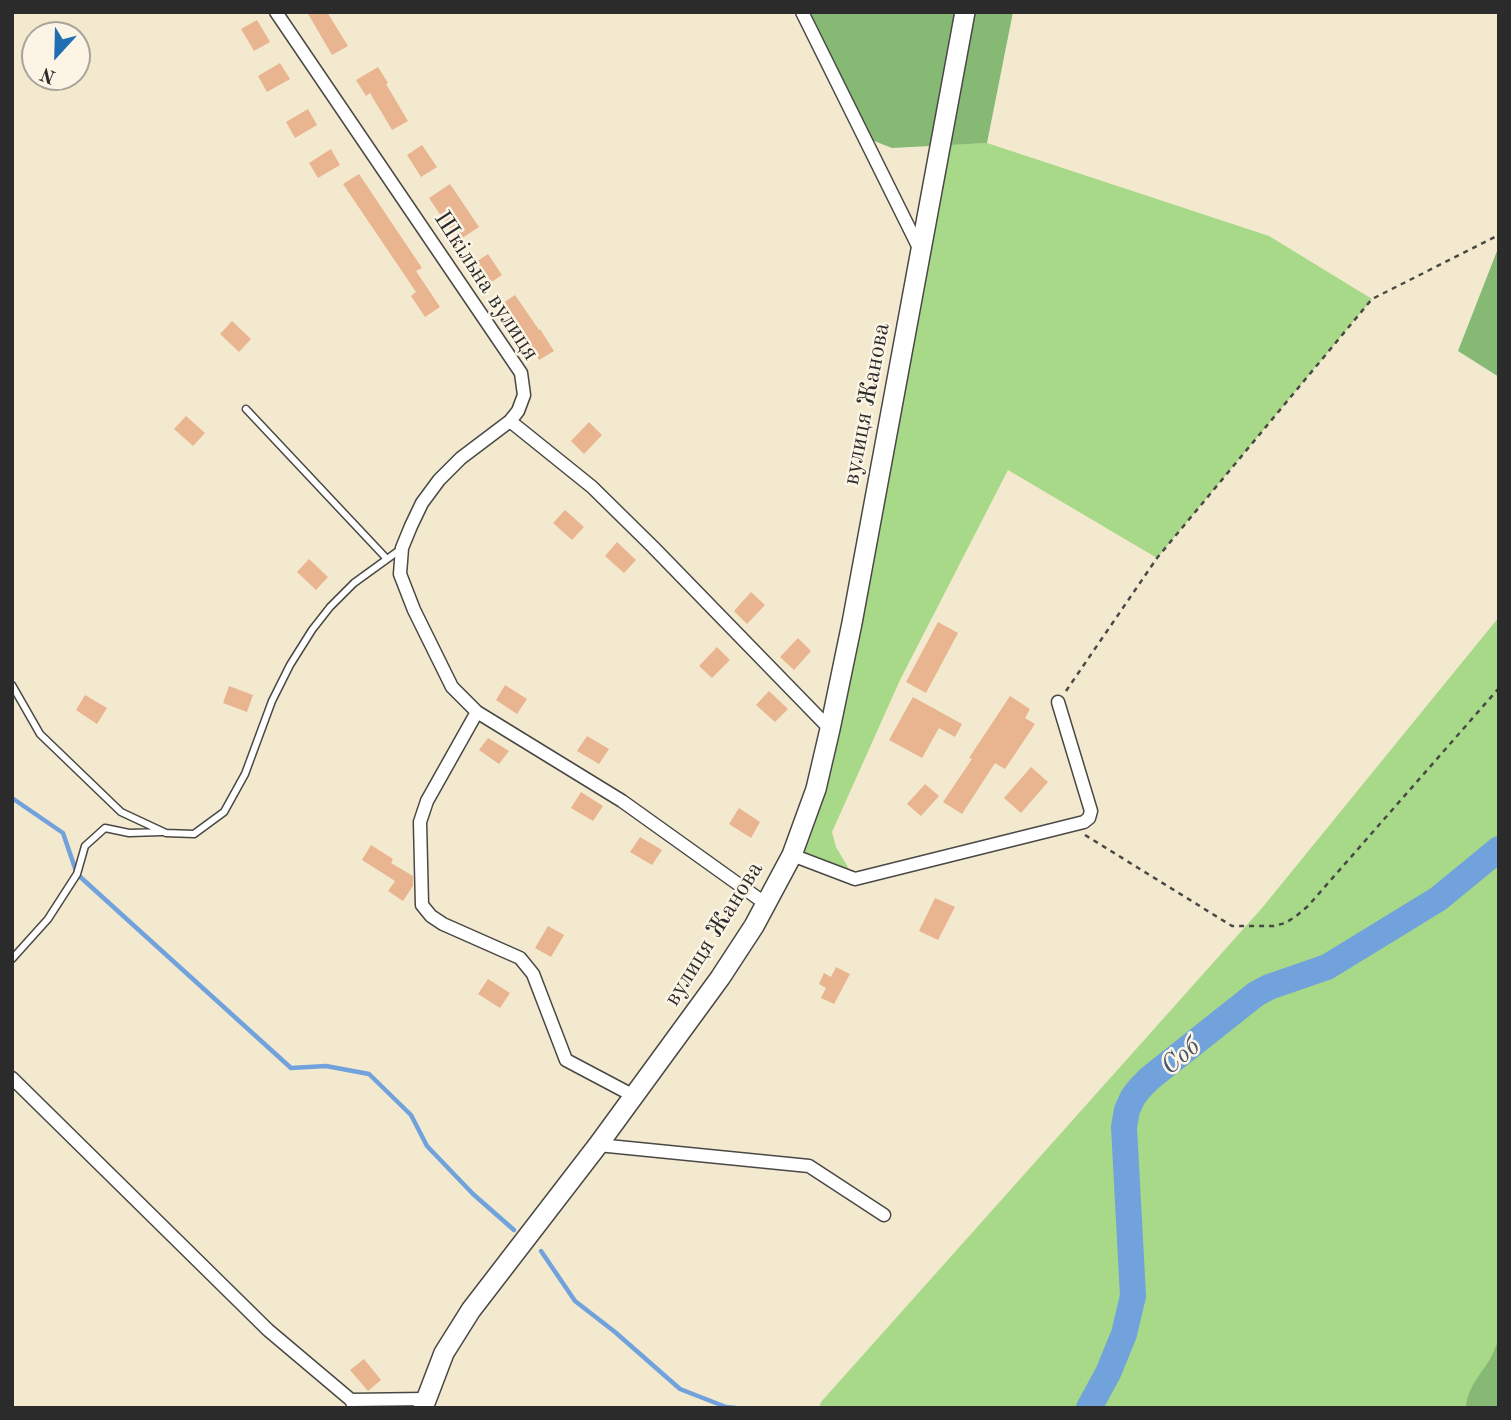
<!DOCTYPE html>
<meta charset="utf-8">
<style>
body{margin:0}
#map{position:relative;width:1511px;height:1420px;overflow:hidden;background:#f3e9cf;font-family:"Old Standard TT",serif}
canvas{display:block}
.frame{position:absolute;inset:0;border:14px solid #2b2b2b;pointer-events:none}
.north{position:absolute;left:21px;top:21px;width:70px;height:70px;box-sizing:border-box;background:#fcf5e5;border:2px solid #a8a49b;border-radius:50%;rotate:202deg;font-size:19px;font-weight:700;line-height:28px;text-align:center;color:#2b2b2b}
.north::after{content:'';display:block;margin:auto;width:24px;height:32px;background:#1f6fb2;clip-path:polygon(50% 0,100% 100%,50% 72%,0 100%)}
</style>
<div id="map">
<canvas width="1511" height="1420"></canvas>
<div class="frame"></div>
<div class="north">N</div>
</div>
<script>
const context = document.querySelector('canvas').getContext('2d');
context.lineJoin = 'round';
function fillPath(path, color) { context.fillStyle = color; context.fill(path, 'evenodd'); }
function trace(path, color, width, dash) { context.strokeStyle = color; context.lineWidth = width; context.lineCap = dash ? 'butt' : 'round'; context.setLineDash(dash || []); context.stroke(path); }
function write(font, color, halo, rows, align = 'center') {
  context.font = font + ' "Old Standard TT",serif'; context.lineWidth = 5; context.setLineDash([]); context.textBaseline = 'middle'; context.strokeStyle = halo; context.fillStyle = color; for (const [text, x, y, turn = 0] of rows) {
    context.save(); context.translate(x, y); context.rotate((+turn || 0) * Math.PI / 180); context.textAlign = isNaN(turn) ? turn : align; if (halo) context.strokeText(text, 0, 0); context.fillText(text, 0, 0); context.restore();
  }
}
const green = new Path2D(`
 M987,143L1269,236L1372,299L1157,558L1008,470L900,680L832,832L836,847L855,879L792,855L816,789L940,145Z
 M1499,617V1388L1493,1408H819L821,1402L1262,908Z`);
const forest = new Path2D(`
 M802,12H1013L987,143L892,148L864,137Z
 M1499,246V377L1458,351Z
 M1499,1339V1408H1466C1467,1389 1479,1376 1489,1361C1493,1354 1496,1346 1499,1339Z`);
const stream = new Path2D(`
 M12,798L63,833L77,874L291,1068L326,1066L369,1074L411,1115L427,1146L473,1194L514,1230
 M541,1251L575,1301L615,1332L680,1389L726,1407L736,1408`);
const river = new Path2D(`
 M1089,1408L1108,1373L1124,1334L1133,1296L1124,1127L1127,1110L1133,1097L1140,1088L1150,1078L1256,994L1269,987L1327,967L1438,899L1499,849`);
const building = new Path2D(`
 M307,12H327L348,46L332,55Z
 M257,20L270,42L254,51L241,29Z
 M280,63L290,79L267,92L258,76Z
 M378,67L388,83L386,84L408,121L392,130L370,93L366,96L356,80Z
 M308,109L317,125L295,138L286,122Z
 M422,145L437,167L421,177L407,155Z
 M331,149L340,165L318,178L309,163Z
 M359,174L422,268L416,271L440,307L425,317L411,296L416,292L343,184Z
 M450,184L479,227L458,241L429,198Z
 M488,254L502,275L487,285L473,264Z
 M515,295L539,330L540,329L554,351L539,360L516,325L514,326L500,305Z
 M232,321L251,339L239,352L220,334Z
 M186,416L205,433L193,446L174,429Z
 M589,422L602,435L584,454L571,441Z
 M565,510L584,527L572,540L553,523Z
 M617,542L636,560L624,573L605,556Z
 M309,559L328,577L316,590L297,572Z
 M751,592L765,605L747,624L734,611Z
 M938,622L958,633L926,693L906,682Z
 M798,638L811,651L794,670L780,657Z
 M717,647L730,660L712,678L699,666Z
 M505,685L527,699L517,714L496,700Z
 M229,686L253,695L247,712L223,703Z
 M769,691L788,709L775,722L756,705Z
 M85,695L107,708L97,724L76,710Z
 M1010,696L1030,709L1025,718L1035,724L1005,769L995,763L962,814L943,802L972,759L969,758Z
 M913,697L962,724L955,737L939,728L922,758L889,740Z
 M587,736L609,749L599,764L577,751Z
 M488,738L509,751L499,764L479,750Z
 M1031,767L1048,782L1021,813L1004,798Z
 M925,784L939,796L921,816L907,804Z
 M581,792L603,806L593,821L571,808Z
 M739,808L760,822L751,838L729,824Z
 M640,837L662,850L652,865L630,852Z
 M371,845L393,859L391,863L413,876V886L403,901L388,891L395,881L362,860Z
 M935,898L955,907L938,940L919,931Z
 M548,926L564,935L551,957L535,948Z
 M836,967L850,974L834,1004L821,998L826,988L819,984L824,973L831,977Z
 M488,979L510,993L500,1008L478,994Z
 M364,1359L381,1380L368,1391L350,1370Z`);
const path = new Path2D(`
 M1066,691L1157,558L1372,299L1499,235
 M1085,835L1232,926H1274L1285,923L1295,917L1308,906L1499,688`);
const lane = new Path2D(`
 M246,409L387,559
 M12,685L40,734L121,812L166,833L194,834L224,812L245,774L272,701L290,665L312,630L330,607L354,583L401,549
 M12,959L48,919L77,874L85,846L105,828L129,833L162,832`);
const street = new Path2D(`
 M276,12L521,373L524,395L518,411L510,421L461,458L439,480L422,503L411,526L402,548L400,574L414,610L452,687L477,712L622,801L766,904
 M802,12L920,250
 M510,421L592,487L653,547L830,729
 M477,712L427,801L420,822L422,905L431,916L443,924L520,958L533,974L566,1060L634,1096
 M792,855L855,879L1084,822L1089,818L1091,811L1058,702
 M12,1078L268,1330L351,1400L355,1408
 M598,1145L809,1166L884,1215
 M351,1400L426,1399`);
const primary = new Path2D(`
 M423,1408L444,1353L471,1310L598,1145L720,978L754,926L792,855L816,789L830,729L852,623L965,12`);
const streetNames = [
 ["Шкільна вулиця",486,286,57],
 ["вулиця Жанова",867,404,-79],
 ["вулиця Жанова",714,934,-58]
];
const waterNames = [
 ["Соб",1181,1057,-40]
];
fillPath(green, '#a8d988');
fillPath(forest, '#86b974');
trace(stream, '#71a2dc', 4.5);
trace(river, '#71a2dc', 26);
fillPath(building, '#e9b590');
trace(lane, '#494844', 9);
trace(street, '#494844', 15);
trace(primary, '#494844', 22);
trace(path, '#494844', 2.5, [5, 5]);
trace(lane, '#fff', 6);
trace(street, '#fff', 12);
trace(primary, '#fff', 19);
write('24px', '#2b2b2b', '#fcf5e5', streetNames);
write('italic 26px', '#445569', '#fcf5e5', waterNames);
</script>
